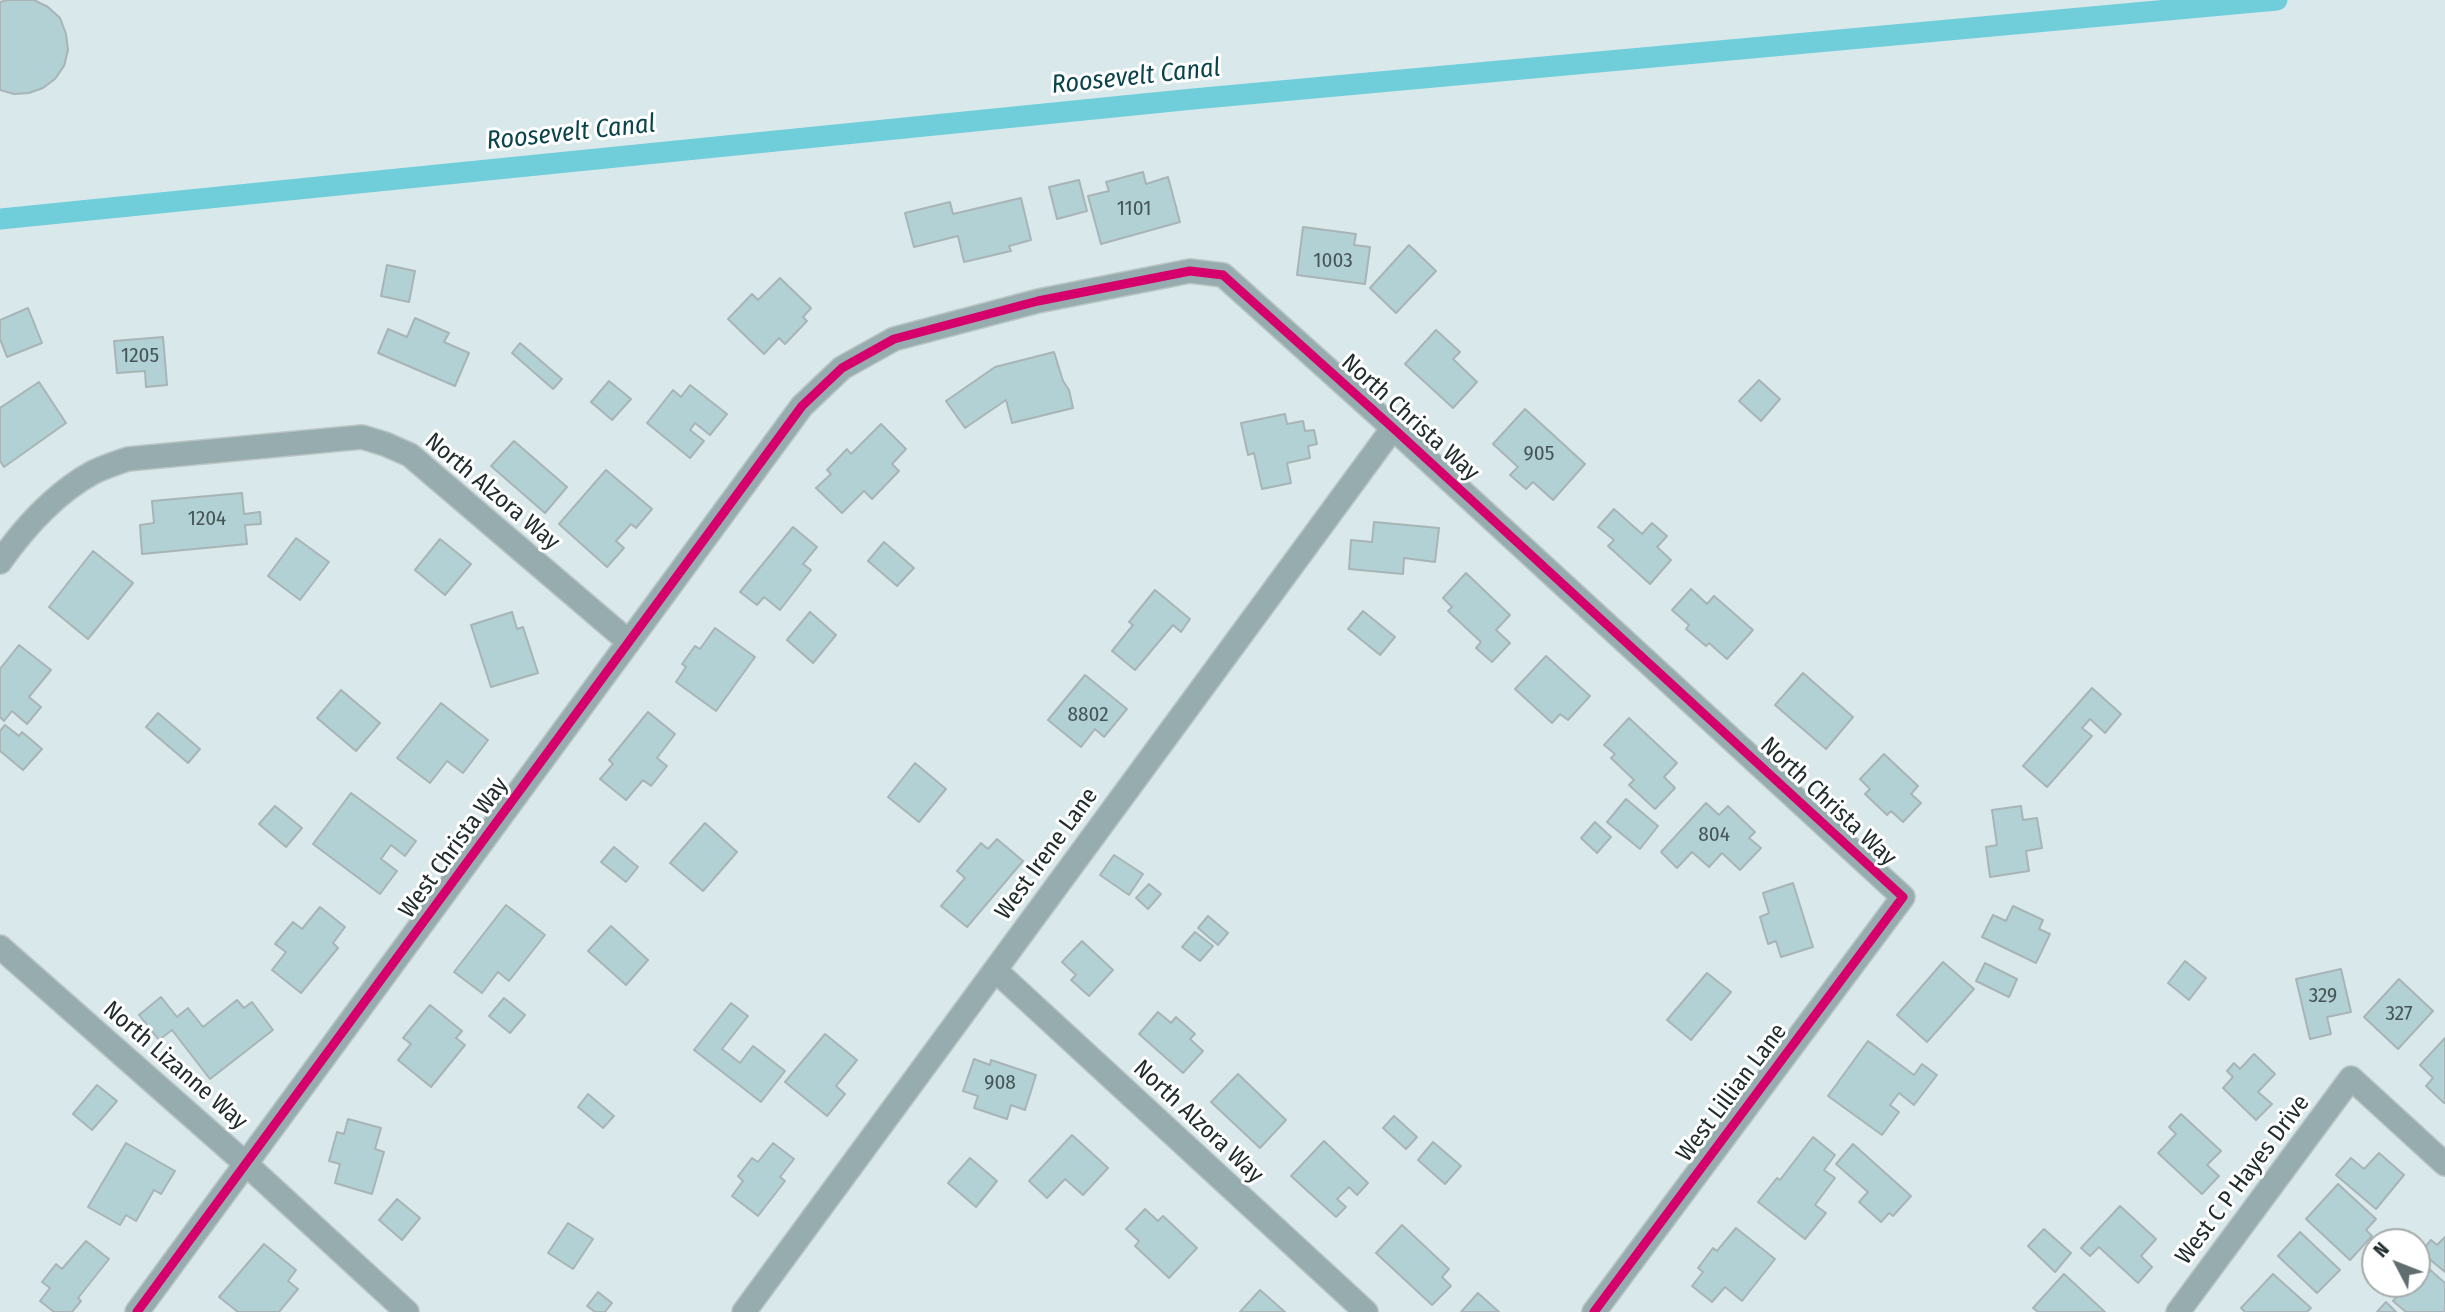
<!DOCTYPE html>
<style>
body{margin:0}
#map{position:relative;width:2445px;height:1312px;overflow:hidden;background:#d9e8ea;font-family:"Fira Sans Condensed",sans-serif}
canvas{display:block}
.north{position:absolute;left:2361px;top:1228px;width:70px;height:70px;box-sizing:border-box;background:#fff;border:2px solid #a6abab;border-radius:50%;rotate:312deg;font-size:19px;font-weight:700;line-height:28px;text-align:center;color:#212c2d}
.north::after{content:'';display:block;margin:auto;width:24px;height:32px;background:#616e6f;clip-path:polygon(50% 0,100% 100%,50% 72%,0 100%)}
</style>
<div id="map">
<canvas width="2445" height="1312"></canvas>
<div class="north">N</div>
</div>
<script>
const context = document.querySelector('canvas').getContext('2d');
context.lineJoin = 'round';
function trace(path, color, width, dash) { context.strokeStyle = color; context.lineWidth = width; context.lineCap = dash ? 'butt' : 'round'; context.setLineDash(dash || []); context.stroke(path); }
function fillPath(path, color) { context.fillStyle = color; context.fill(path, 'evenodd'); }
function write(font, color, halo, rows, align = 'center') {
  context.font = font + ' "Fira Sans Condensed",sans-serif'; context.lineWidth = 6; context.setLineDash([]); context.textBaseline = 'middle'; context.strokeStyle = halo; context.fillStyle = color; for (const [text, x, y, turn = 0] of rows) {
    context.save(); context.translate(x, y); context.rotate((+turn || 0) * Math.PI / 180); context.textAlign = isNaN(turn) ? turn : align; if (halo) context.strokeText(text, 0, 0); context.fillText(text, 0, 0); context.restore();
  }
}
const canal = new Path2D(`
 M0,219L1193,99L2277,0`);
const building = new Path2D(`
 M8,0H34L48,7L60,18L66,34L68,50L64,66L55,79L43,88L29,93L14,94L0,90V2Z
 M1143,172L1146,184L1168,177L1180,222L1101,244L1088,196L1109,191L1106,182Z
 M1079,180L1087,211L1057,219L1049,187Z
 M1021,198L1031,240L1009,246L1011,251L964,262L958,236L914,247L905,213L950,202L953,214Z
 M1303,227L1356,234L1354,245L1370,247L1365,284L1297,275Z
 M1409,245L1436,271L1396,313L1370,288Z
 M387,265L415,271L409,302L381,296Z
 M780,278L811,308L803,317L807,321L785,344L779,338L764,354L728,319L752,294L758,300Z
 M28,308L42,343L7,357L0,339V320Z
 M415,318L449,333L444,342L469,353L455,386L378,353L388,329L407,337Z
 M1436,330L1460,352L1453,359L1477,382L1453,408L1405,364Z
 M163,337L167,385L146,387L145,371L117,373L114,341Z
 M520,343L562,379L553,389L512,353Z
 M1054,352L1063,381L1069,390L1073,408L1012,423L1006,400L965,428L946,401L995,367Z
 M1759,380L1780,399L1761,421L1739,401Z
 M609,381L631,399L612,420L591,402Z
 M39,382L66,423L4,467L0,461V408Z
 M690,385L727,414L710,435L695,423L690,430L704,441L690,458L647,423L673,390L681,397Z
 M1525,409L1585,464L1553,500L1533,482L1526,489L1510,475L1518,467L1493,444Z
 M1285,414L1287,424L1303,421L1305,431L1314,430L1317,444L1308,446L1310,458L1287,463L1291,483L1262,489L1254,453L1248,455L1241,423Z
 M881,424L906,449L892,464L899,471L872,499L864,491L842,513L816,488L831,474L827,470L847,449L851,454Z
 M514,441L567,487L545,513L491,466Z
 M606,470L652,509L636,528L631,524L616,541L624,548L607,567L559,524Z
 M242,493L244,514L260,512L261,524L245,525L247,544L142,554L140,525L154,523L152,501Z
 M1614,509L1642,534L1652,523L1667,536L1657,547L1671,560L1650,584L1608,546L1614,540L1598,527Z
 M1374,522L1439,528L1435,562L1404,558L1403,574L1349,569L1351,540L1372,542Z
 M793,527L817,547L803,564L811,570L780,610L764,597L757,605L740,592Z
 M296,538L329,562L300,600L268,576Z
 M440,539L471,564L445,595L415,570Z
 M884,542L914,568L897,586L868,561Z
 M93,551L133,583L88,639L49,607Z
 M1466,573L1510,615L1496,630L1510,643L1492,662L1476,648L1481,642L1448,611L1452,607L1443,598Z
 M1691,589L1707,604L1714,596L1753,630L1727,659L1709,643L1706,646L1686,629L1689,625L1672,610Z
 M1155,590L1190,619L1181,632L1173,625L1135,670L1112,651L1133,625L1129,622Z
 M1363,611L1395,637L1380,655L1348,629Z
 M512,612L517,629L523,627L538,673L491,687L471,625Z
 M810,612L836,635L813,663L787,640Z
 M715,628L755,657L716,711L676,682L686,667L682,664L695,646L700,649Z
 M19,645L51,670L29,697L41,707L27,724L12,711L4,721L0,717V669Z
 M1546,656L1590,696L1568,720L1560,714L1552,723L1515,689Z
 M1803,673L1853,717L1826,749L1775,705Z
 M1085,675L1127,709L1104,737L1095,729L1081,747L1048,720Z
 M2092,688L2121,714L2105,733L2090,719L2082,728L2092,736L2047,787L2023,766Z
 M341,690L380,723L356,751L317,718Z
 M441,703L488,740L463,773L447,761L430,783L397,758Z
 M648,712L675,734L657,758L667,766L651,786L643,780L626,800L600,779L613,764L609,760Z
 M158,713L200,749L188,763L146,727Z
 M1629,718L1677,763L1664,777L1675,788L1655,809L1629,785L1634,780L1611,758L1615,754L1604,745Z
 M5,725L19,736L22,732L42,749L23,770L0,751V731Z
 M1884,754L1918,786L1911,794L1921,803L1903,822L1891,811L1887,815L1865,794L1870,789L1860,779Z
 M915,763L946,789L919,822L888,797Z
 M351,793L416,841L405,856L391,845L381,859L397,871L380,894L313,844Z
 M1626,799L1658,826L1640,849L1607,822Z
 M1706,803L1719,815L1728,806L1755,832L1749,838L1761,848L1740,870L1722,853L1709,867L1692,852L1677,868L1661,852Z
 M275,806L302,828L286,847L259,824Z
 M2021,806L2023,820L2037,818L2042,848L2026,851L2029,871L1990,877L1986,847L1997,845L1992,810Z
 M1595,822L1611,837L1597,853L1581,838Z
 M705,823L737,852L703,891L670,863Z
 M997,839L1023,861L967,927L941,906L965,878L957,871L981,843L988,849Z
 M614,847L638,867L626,882L601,862Z
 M1114,855L1143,874L1129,895L1100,875Z
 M1793,883L1813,947L1781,957L1776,941L1768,944L1760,917L1769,913L1763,893Z
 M1149,884L1161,894L1148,909L1136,898Z
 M506,905L545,935L509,981L498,972L482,993L454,972Z
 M2013,906L2043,920L2039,929L2050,934L2036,963L1982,937L1993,915L2006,921Z
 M320,907L345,927L333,943L338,948L301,993L272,970L286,952L275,944L293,922L302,929Z
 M1208,916L1228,933L1218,945L1198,928Z
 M611,926L648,960L626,985L588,951Z
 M1195,932L1213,946L1200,961L1182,947Z
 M1082,941L1113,970L1089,996L1071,980L1076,975L1062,962Z
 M2185,961L2206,978L2189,1000L2168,983Z
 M1943,962L1974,989L1927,1042L1897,1015Z
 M1985,963L2017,979L2009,997L1976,981Z
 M2341,969L2351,1012L2327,1017L2331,1034L2310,1039L2296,979Z
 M1707,973L1731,992L1691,1040L1667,1020Z
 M2399,979L2433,1011L2398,1049L2364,1017Z
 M161,997L177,1017L188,1008L203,1027L237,1000L244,1008L252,1002L273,1030L210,1079L172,1030L159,1040L139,1015Z
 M504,998L525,1015L510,1033L489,1016Z
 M731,1003L748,1016L722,1049L740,1063L753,1046L785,1071L761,1102L694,1050Z
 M430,1005L462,1031L456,1038L465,1045L431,1087L398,1060L411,1044L403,1038Z
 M1158,1012L1171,1023L1176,1017L1195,1034L1190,1039L1203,1051L1183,1073L1139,1034Z
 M825,1034L857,1060L836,1086L845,1094L827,1116L785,1082Z
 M2445,1038V1102L2444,1103L2426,1086L2433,1078L2420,1065Z
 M1868,1041L1914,1075L1922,1064L1937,1075L1914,1105L1899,1093L1890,1105L1899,1112L1882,1135L1828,1096Z
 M2254,1054L2275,1074L2258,1092L2272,1104L2256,1120L2223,1088L2233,1077L2227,1071L2234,1063L2240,1069Z
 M974,1059L990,1065L991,1060L1036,1075L1025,1110L1011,1105L1007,1119L974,1108L978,1096L963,1091Z
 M1238,1074L1286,1120L1260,1148L1211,1102Z
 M97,1085L117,1101L92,1130L73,1114Z
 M588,1094L614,1116L603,1128L578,1107Z
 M2181,1114L2221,1151L2207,1165L2219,1176L2202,1194L2158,1153L2176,1134L2169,1127Z
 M1394,1116L1417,1137L1406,1149L1383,1128Z
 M348,1119L381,1128L375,1149L384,1152L372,1194L335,1183L340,1164L329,1161L337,1132L344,1134Z
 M1072,1135L1108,1168L1083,1195L1065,1179L1047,1198L1029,1181Z
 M1813,1137L1835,1155L1824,1170L1835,1178L1815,1205L1826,1213L1805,1239L1758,1202L1777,1178L1780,1180Z
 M1324,1141L1368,1183L1357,1195L1349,1187L1337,1199L1346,1207L1336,1217L1291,1176Z
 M1433,1142L1461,1166L1445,1184L1418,1160Z
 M126,1143L175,1171L161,1194L154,1190L136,1221L126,1215L120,1225L88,1207Z
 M773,1143L794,1159L780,1177L785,1181L758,1216L732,1196L743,1181L738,1176L752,1158L758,1162Z
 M1853,1144L1911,1196L1893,1216L1889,1213L1881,1222L1859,1202L1868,1192L1836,1164Z
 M2379,1153L2404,1175L2376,1209L2336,1175L2351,1158L2364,1169Z
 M970,1158L997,1181L976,1207L948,1183Z
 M2338,1184L2376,1219L2366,1230L2372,1236L2350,1260L2306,1219Z
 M397,1199L420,1218L402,1240L379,1220Z
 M2120,1206L2156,1239L2141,1256L2152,1267L2138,1283L2099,1247L2090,1256L2081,1248Z
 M1145,1209L1158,1221L1163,1216L1197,1248L1169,1278L1135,1246L1139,1241L1126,1229Z
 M568,1223L593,1239L573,1269L548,1253Z
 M1402,1225L1449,1269L1442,1277L1451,1286L1432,1305L1376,1253Z
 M1736,1228L1775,1259L1742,1301L1725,1287L1712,1302L1692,1286L1703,1272L1698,1268L1713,1248L1717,1251Z
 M2044,1229L2071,1253L2055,1272L2028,1246Z
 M2300,1232L2340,1270L2317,1293L2278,1256Z
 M2445,1237V1272L2421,1252L2431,1240L2437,1245Z
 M86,1241L109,1259L78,1298L81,1301L72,1312H54L40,1301L50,1288L42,1282L56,1264L62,1269Z
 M264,1244L296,1270L288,1281L298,1289L279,1312H238L219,1297Z
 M2428,1268L2445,1283V1312H2406L2393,1301L2407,1284H2417Z
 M2064,1274L2105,1312H2038L2033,1308Z
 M2273,1274L2311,1308L2307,1312H2245L2241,1308Z
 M1260,1290L1285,1312H1240Z
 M598,1292L612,1303L605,1312H595L587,1306Z
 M1478,1293L1499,1312H1461Z
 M2386,1302L2396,1312H2377Z`);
const minor = new Path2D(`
 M0,562C24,528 54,494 92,473C103,467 116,463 128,459L362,437L385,444L410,455L629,642
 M0,947L246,1164L407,1312
 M995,970L1366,1312
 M137,1312L802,406L842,368L894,339L1038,301L1190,271L1223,275L1393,428L1903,897L1594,1312
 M744,1312L1393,428
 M2178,1312L2351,1078L2445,1164`);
const cycleway = new Path2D(`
 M137,1312L802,406L842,368L894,339L1038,301L1190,271L1223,275L1393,428L1903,897L1594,1312`);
const numberNames = [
 ["1101",1134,209],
 ["1003",1333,261],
 ["1205",140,356],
 ["905",1539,454],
 ["1204",207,519],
 ["8802",1088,715],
 ["804",1714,835],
 ["329",2323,996],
 ["327",2399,1014],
 ["908",1000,1083]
];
const streetNames = [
 ["North Christa Way",1410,418,42],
 ["North Alzora Way",492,492,40],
 ["North Christa Way",1828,802,43],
 ["West Christa Way",454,848,-54],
 ["West Irene Lane",1047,854,-54],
 ["North Lizanne Way",175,1066,41],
 ["West Lillian Lane",1732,1093,-53],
 ["North Alzora Way",1198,1122,43],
 ["West C P Hayes Drive",2243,1180,-53]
];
const waterNames = [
 ["Roosevelt Canal",1136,77,-6],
 ["Roosevelt Canal",571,133,-6]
];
trace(canal, '#6fced9', 21);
fillPath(building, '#b2d1d5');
trace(building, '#a8b4b5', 2);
trace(minor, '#bac5c6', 26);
trace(minor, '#96acae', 23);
trace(cycleway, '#d6006c', 9);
write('21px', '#455557', null, numberNames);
write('24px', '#212c2d', '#fff', streetNames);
write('italic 26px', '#0a444b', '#fff', waterNames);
</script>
